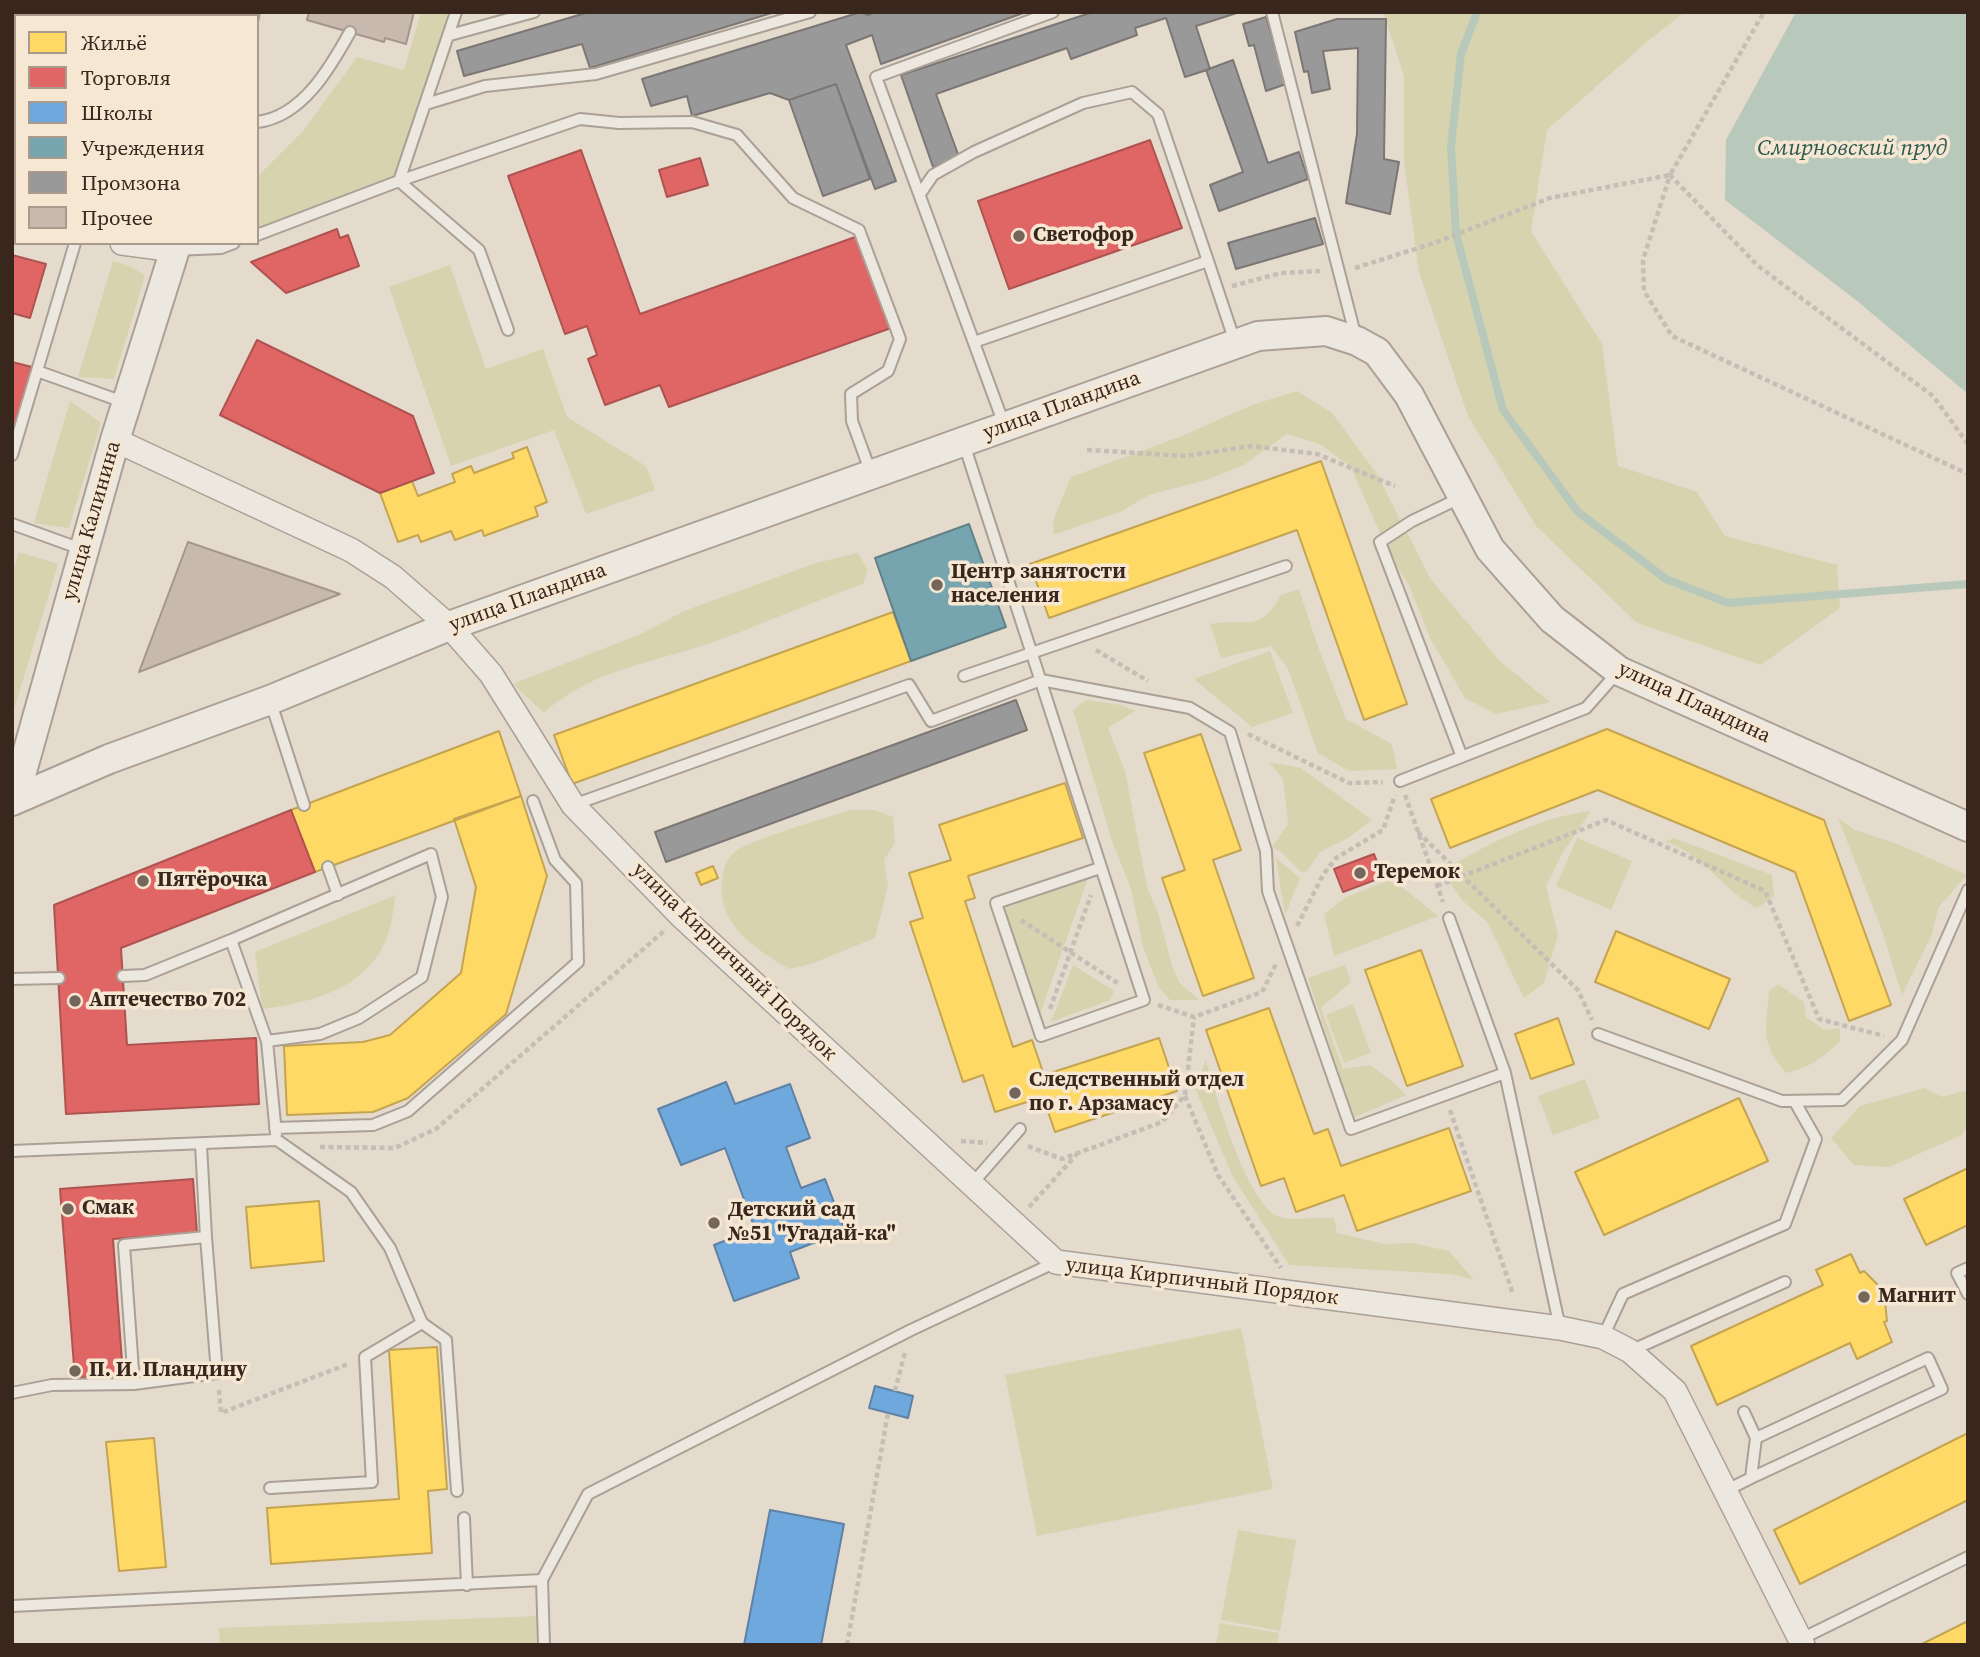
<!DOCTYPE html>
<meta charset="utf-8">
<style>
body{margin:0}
#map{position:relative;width:1980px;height:1657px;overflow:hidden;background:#e4dbcd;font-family:"Source Serif 4",serif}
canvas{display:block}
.frame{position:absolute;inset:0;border:14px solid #39271e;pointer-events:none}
.legend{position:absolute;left:14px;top:14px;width:245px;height:231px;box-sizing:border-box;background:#f6e7d3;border:2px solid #aa9a8b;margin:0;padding:9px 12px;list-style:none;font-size:21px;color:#39271e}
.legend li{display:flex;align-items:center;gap:14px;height:35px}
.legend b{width:35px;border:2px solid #aa9a8b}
</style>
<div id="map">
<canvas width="1980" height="1657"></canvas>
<div class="frame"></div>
<ul class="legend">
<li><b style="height:19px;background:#ffd966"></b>Жильё</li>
<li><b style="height:19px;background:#e06666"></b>Торговля</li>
<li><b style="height:19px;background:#6fa8dc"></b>Школы</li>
<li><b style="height:19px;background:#76a5af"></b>Учреждения</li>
<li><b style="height:19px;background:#999"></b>Промзона</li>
<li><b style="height:19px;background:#c8b9ae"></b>Прочее</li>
</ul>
</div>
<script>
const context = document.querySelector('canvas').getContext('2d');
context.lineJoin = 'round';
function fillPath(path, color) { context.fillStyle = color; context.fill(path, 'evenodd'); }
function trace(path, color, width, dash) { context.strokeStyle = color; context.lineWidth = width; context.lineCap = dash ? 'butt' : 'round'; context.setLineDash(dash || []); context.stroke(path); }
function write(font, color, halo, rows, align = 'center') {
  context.font = font + ' "Source Serif 4",serif'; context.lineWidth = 7; context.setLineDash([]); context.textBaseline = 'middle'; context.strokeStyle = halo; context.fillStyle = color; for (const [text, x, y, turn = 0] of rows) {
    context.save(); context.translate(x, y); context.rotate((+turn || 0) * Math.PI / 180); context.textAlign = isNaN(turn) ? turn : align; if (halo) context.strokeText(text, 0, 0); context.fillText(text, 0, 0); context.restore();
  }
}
const green = new Path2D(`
 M421,12H447L446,28L396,177L257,228V177L303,131L357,57L404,70Z
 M1383,12H1685L1649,40L1547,130L1531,231L1602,344L1618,466L1697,492L1725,536L1837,565L1840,608L1761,665L1637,623L1536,526L1468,416L1419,272L1404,162V76Z
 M113,261L130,266L145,276L114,379L78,377Z
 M450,265L486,369L543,349L567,417L646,466L655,490L586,514L554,430L451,466L389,287Z
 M1297,391L1332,413L1377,474L1431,580L1500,661L1550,702L1496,714L1465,698L1430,638L1409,585L1390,556L1351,467L1320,444L1287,434L1244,465L1206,480L1149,495L1120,512L1053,535L1054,518L1071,477L1182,436L1252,405Z
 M70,401L101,423L69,528L34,523Z
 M19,552L58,564L12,716V574Z
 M858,553L868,570L863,584C815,601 769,621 722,639C661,662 594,667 544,713L513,684L643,633L684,611L816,563Z
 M1299,589L1317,644L1346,719L1392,744L1397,769L1349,771L1318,753L1288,669L1271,646L1221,658L1210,624C1247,617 1259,635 1281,595Z
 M1270,651L1293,713L1252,727L1194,679Z
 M1086,700L1121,705L1135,711L1108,728L1125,771L1147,887L1159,916L1172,966L1179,982L1199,1000H1170L1159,988L1143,947L1131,889L1111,838L1073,710Z
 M1269,762L1301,768L1372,820L1348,838L1320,852L1307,871L1301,872L1280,851L1272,847L1288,824L1283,779Z
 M852,810H875L893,817L895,843L884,860L888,886L875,938L811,964L789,969C756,949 716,924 722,880C724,868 725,860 735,852C746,841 833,815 852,810Z
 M1591,811L1562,854L1546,886L1558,935L1544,983L1524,998L1487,922L1463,901L1442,871C1488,844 1538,817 1591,811Z
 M1838,818L1855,830L1900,845L1967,875L1938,908L1932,935L1902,995L1880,925Z
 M1577,838L1632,861L1611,910L1556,886Z
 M1674,838L1772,875L1774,896L1757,908C1725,892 1697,848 1664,842Z
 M1276,858L1300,878L1285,915Z
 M1088,878L1038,1020L1002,909Z
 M1392,879L1438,916L1334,956L1324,914L1346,897Z
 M396,895C393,909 392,924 387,937C368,989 310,1003 262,1009L255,952Z
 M1073,965L1114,991L1110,1000L1051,1022Z
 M1345,965L1351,982L1321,1008L1343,1069L1370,1065L1391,1080L1406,1095L1353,1118L1308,978Z
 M1779,985L1804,1002L1806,1017L1824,1030L1840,1028V1041C1823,1058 1809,1068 1786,1073C1758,1040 1767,1030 1769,990Z
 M1353,1004L1371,1053L1344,1063L1326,1015Z
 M1206,1060C1215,1092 1247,1207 1280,1217C1295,1221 1318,1217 1334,1218L1337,1233L1385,1244L1411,1243L1449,1251L1474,1280L1451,1274L1289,1265L1232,1175L1195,1088Z
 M1585,1079L1600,1118L1553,1135L1538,1096Z
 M1925,1088L1942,1097L1968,1090V1124L1962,1135L1889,1167L1854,1165L1831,1138L1860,1106Z
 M1241,1328L1273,1489L1037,1536L1005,1375Z
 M1238,1530L1296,1540L1280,1631L1221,1620Z
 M540,1616L536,1645H220L219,1628Z
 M1220,1623L1279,1633L1277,1645H1216Z`);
const water = new Path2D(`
 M1796,12H1968V394L1856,300L1725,200L1726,140Z`);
const homes = new Path2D(`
 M39,12H103L101,16H38Z
 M16,82V175L12,174V92Z
 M527,447L547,502L535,507L538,516L484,536L482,530L455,540L451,531L421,542L418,535L398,542L380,493L412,481L418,496L455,482L452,474L471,466L474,473L514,458L512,453Z
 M1321,461L1407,704L1364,720L1297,530L1049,618L1030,564Z
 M893,612L911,661L572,784L554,735Z
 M1607,729L1824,820L1891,1005L1849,1021L1795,872L1598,790L1450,848L1431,799Z
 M499,731L521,796L315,872L291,810Z
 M1201,734L1241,850L1213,860L1254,978L1203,996L1162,878L1185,870L1144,753Z
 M1065,783L1083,838L968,876L975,898L965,901L1013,1047L1032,1040L1044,1075L1159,1038L1177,1091L1055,1132L1043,1097L995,1112L983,1075L963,1082L910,922L923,918L909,873L951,860L939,825Z
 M521,796L547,876L506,1014L408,1098L373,1112L287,1115L284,1046L363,1042L390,1035L461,973L476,887L454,819Z
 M713,866L718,878L701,885L696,873Z
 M1616,931L1730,979L1709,1029L1595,982Z
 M1421,950L1463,1066L1407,1086L1365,970Z
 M1269,1008L1314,1134L1328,1129L1341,1166L1449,1128L1471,1191L1357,1231L1344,1195L1296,1212L1284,1178L1261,1186L1206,1030Z
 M1558,1018L1574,1064L1531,1079L1515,1034Z
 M1739,1098L1768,1161L1604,1235L1575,1172Z
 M1968,1168V1225L1926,1245L1904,1199Z
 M319,1201L324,1261L251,1268L246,1207Z
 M1851,1254L1860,1273L1864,1271L1877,1284L1885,1302L1887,1321L1884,1322L1892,1342L1857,1359L1850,1343L1717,1405L1691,1346L1823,1285L1816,1270Z
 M437,1347L447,1489L428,1491L432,1553L271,1564L267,1508L399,1499L389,1350Z
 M1968,1433V1500L1800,1584L1774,1530Z
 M154,1438L166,1567L119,1571L106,1442Z
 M1968,1621V1645H1920Z`);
const shops = new Path2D(`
 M1150,140L1182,228L1009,289L978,201Z
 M581,150L640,314L858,236L891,328L669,407L660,385L605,405L588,359L597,355L587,326L565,334L508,176Z
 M700,158L708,185L667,197L659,170Z
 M337,229L340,238L348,235L359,266L286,293L251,262Z
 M12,255L46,264L30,318L12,313Z
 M257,340L413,416L434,473L380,493L220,415Z
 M12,362L32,367L12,436Z
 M291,810L315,872L121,948L127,1045L256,1038L259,1104L66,1114L54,905Z
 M1374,854L1383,877L1343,892L1334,869Z
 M193,1179L197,1233L113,1239L123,1375L75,1378L60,1189Z`);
const schools = new Path2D(`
 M726,1082L735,1104L790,1084L810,1138L786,1147L801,1188L825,1179L845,1231L790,1252L799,1278L734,1301L714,1245L755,1229L725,1148L681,1165L658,1109Z
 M875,1386L913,1396L908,1418L869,1408Z
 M770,1510L844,1524L821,1645H744Z`);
const public = new Path2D(`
 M969,524L1006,627L911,661L875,558Z`);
const industry = new Path2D(`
 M589,12H775L590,68L582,44L464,76L457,51Z
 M861,12L868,15L875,12H1026L881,64L872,35L846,45L896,181L875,189L836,84L789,100L770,93L692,116L687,96L651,106L642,79Z
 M1093,12H1240L1196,26L1210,69L1185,77L1166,18L1135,28L1137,35L1071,59L1067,48L936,94L959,157L933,167L901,75Z
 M1266,17L1286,84L1266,91L1254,45L1249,46L1243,24Z
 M1337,19H1386L1384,159L1399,162L1390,214L1346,203L1357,134L1358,48L1323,51L1330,89L1312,93L1308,71L1304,72L1295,32Z
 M1233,60L1268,163L1299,152L1308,179L1219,211L1210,185L1243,172L1206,70Z
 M836,84L870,179L823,196L789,100Z
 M1315,218L1323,244L1236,269L1228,243Z
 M1016,700L1027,730L666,862L655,832Z`);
const stream = new Path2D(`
 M1477,12L1461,54L1451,147L1456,234L1503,410L1578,512L1666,579L1728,603L1968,584`);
const building = new Path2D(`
 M309,12H414L406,44L385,38L384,42L307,20Z
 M188,542L340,594L139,672Z`);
const path = new Path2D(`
 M1355,268L1434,243L1550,198L1670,175L1764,12
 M1232,286L1281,273L1323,271
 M1968,444L1933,396L1758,266L1670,175L1643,260L1644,291L1672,336L1968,474
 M1087,450L1186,456L1251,446L1317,454L1395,486
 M1096,650L1148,681
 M1248,734L1349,783L1383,782
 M1405,795L1443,902
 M1418,832L1578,990L1592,1020
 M1437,886L1606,820L1765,891L1819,1019L1884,1036
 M1021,920L1119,984
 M1297,926L1323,875L1336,858L1383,830L1395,795
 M1158,1005L1194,1017L1262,992L1276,964
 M1050,1009L1091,895
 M1185,1096L1218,1175L1281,1268
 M1450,1110L1513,1294
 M961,1141L987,1143
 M1028,1146L1062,1159L1162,1122L1185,1095L1194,1017
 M320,1147L395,1148L436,1129L664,931
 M1029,1207L1077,1154
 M219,1390L221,1413L348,1364
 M895,1391L905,1352
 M847,1645L888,1413`);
const service = new Path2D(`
 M1272,12L1356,338
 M129,16L130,12
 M450,35L534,12
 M426,104L485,86L596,74L810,12
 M257,122C302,117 330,68 350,32
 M399,181L580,119L619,123L692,122L737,135L793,198L859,230L900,339L888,371L851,394L852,421L871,473
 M399,181L479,250L508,330
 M920,194L933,175L974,152L1083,103L1132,92L1158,114L1208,261
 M257,235L399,181L456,12
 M175,250L221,248L234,243
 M974,342L1208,261L1235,342
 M37,371L126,403
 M1005,427L876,77L1053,12
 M964,444L1144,1000L1041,1036L996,903L1100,868
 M12,455L75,243
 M1460,498L1412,521L1380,542L1462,757
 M12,524L84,550
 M964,676L1286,566
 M271,703L304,805
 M1400,781L1586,708L1617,673
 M573,805L909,685L931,721L1041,680L1190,708L1230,732L1266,851L1268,891L1351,1129L1505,1073
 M328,867L338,895
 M1449,918L1505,1073L1560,1328
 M231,940L431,854L442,897L422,977L359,1018L320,1034L267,1041
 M123,976L145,975L231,940L267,1041L276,1134
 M12,979L59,978
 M1598,1034L1782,1101L1842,1100L1902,1040L1968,890
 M275,1128L373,1125L408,1111L578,962L576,883L555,860L533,801
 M201,1145L206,1237L124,1245L134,1384L217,1373L206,1237
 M12,1151L277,1140L351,1192L390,1248L422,1323L446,1340L457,1491
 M971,1185L1020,1129
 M1968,1268L1957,1273L1968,1294
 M1603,1337L1623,1294L1785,1224L1816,1139L1795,1102
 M1630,1351L1785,1282
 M12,1393L52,1385L134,1384
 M1744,1412L1756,1438
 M270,1488L372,1482L365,1357L422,1323
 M1725,1491L1751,1478L1756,1438L1928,1358L1942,1389L1751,1478
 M464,1518L467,1585
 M542,1580L544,1645
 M12,1606L542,1580L588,1494L911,1330L1056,1262
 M1801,1639L1968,1557`);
const minor = new Path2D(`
 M12,212L16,213
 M122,243L175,250
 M115,440L351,550L393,577L449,626L491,674L573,805L681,916L1056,1262L1560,1328L1603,1337L1630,1351L1675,1391L1803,1645`);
const tertiary = new Path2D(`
 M244,16L245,12
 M14,800L115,440L177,243
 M12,801L109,759L270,700L449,626L1258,336L1326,331L1357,341L1377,352L1409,395L1490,549L1552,619L1619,671L1968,827`);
const markers = [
 [1019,236,7,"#75665b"],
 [937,585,7,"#75665b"],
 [1360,873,7,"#75665b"],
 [143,881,7,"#75665b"],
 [75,1001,7,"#75665b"],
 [1015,1093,7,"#75665b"],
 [68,1209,7,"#75665b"],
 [714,1223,7,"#75665b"],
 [1864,1297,7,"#75665b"],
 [75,1371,7,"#75665b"]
];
const poiNames = [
 ["Светофор",1033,236],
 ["Центр занятости",951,573],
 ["населения",951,597],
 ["Теремок",1374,873],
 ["Пятёрочка",157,881],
 ["Аптечество 702",89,1001],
 ["Следственный отдел",1029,1081],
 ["по г. Арзамасу",1029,1105],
 ["Смак",82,1209],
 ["Детский сад",728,1211],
 ["№51 \"Угадай-ка\"",728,1235],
 ["Магнит",1878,1297],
 ["П. И. Пландину",89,1371]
];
const streetNames = [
 ["улица Пландина",1062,406,-20],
 ["улица Калинина",92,521,-74],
 ["улица Пландина",528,598,-20],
 ["улица Пландина",1694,703,25],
 ["улица Кирпичный Порядок",734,962,44],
 ["улица Кирпичный Порядок",1202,1282,7]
];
const waterNames = [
 ["Смирновский пруд",1852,149]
];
fillPath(green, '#d7d3af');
fillPath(water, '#b8c9bc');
fillPath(homes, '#ffd966');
trace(homes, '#c4a450', 2);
fillPath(shops, '#e06666');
trace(shops, '#ae5350', 2);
fillPath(schools, '#6fa8dc');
trace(schools, '#5f81a3', 2);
fillPath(public, '#76a5af');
trace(public, '#647f84', 2);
fillPath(industry, '#999');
trace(industry, '#7c7774', 2);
trace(stream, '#b8c9bc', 8);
fillPath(building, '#c8b9ae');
trace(building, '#a4968c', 2);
trace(service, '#aaa096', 14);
trace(minor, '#aaa096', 26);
trace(tertiary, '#aaa096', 32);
trace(path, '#c5bdb6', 4.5, [5, 3.5]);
trace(service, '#ece7df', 10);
trace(minor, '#ece7df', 23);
trace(tertiary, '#ece7df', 28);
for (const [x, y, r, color] of markers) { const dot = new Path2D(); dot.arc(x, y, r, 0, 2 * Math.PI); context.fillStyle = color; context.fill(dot); trace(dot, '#f6e7d3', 2.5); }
write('bold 21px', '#39271e', '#f6e7d3', poiNames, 'left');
write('21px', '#39271e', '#f6e7d3', streetNames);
write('italic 23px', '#2d5950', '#f6e7d3', waterNames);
</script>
